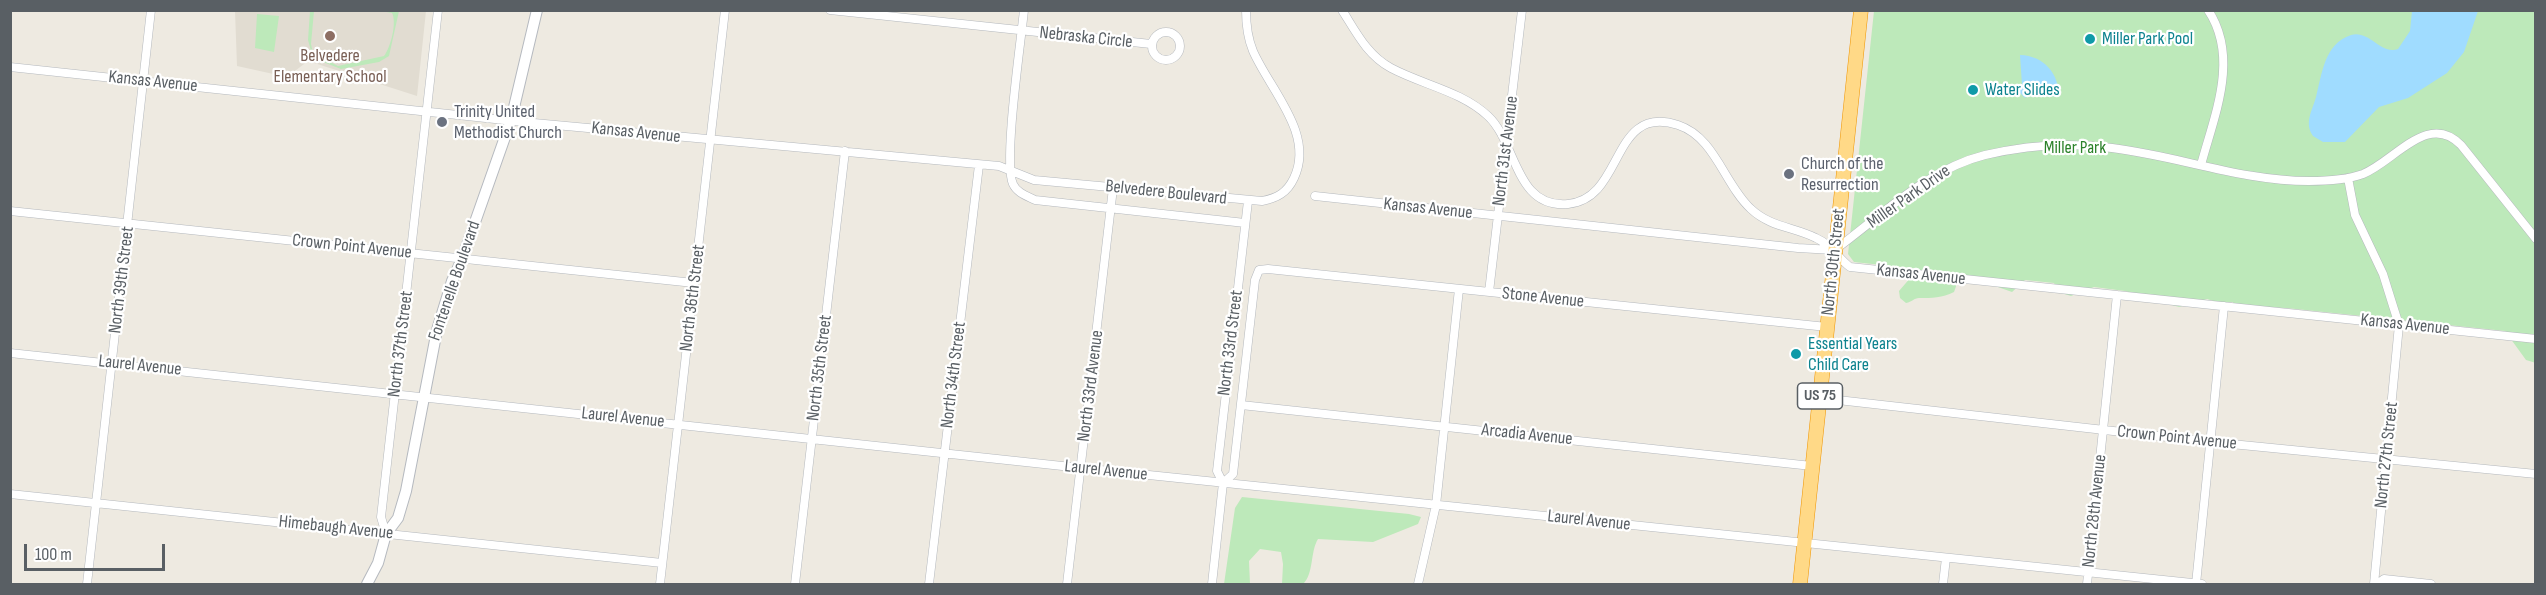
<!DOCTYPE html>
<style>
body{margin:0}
#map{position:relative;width:2546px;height:595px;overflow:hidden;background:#eeeae1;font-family:"Sofia Sans Condensed",sans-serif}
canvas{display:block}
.frame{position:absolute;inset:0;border:12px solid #595f64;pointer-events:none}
.scale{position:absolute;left:24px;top:544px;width:141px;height:27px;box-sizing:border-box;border:3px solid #595f64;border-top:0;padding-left:8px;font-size:18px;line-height:21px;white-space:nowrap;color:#595f64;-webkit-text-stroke:4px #fff;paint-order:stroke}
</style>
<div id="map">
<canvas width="2546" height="595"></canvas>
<div class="frame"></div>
<div class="scale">100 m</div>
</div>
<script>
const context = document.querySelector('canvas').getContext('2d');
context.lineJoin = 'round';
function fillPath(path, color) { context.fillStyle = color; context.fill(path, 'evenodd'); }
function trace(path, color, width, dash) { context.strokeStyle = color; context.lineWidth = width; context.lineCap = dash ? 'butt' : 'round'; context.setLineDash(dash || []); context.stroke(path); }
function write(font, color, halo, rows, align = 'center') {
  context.font = font + ' "Sofia Sans Condensed",sans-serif'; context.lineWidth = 4.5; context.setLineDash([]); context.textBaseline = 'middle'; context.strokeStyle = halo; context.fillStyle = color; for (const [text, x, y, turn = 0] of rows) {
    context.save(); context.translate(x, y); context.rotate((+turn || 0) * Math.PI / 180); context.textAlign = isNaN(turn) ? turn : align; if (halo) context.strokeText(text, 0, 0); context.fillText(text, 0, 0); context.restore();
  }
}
const education = new Path2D(`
 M235,11H426L417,96L308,61L287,77L237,66Z`);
const green = new Path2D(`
 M310,11H314L311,44L313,53L338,66L384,56C391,47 397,22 392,13L381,11H399L389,56L379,62L341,69L313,58L308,40Z
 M1874,11H2535L2536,363L2526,360L2505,331L2286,308L2234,306L2233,302L2220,303L2207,299L2179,307L2125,291L2094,287L2071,296L2058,292L2054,283L2025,280L2012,292L1964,275L1959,278L1954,292C1942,298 1932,298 1919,298C1914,298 1912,302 1906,303L1900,298L1899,291L1918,269L1854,262L1848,254Z
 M257,14L279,16L274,52L255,48Z
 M1242,497L1409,514L1421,517L1418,524L1373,542L1318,539C1310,552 1314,574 1303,584H1282L1283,564L1281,552L1260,549L1249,561L1250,584H1224L1235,508Z`);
const water = new Path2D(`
 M2412,11H2478L2464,52L2447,73L2408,98L2379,107L2345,142H2323L2313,136C2304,123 2312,111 2316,97C2322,74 2324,44 2351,35C2370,30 2380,55 2398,49L2410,31Z
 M2020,55C2044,56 2059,73 2059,97L2030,93L2025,98L2017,90L2022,85Z`);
const street = new Path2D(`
 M830,10L1151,44
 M1024,10C1021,41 1003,163 1013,184C1017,193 1027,196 1035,200L1245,223
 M1342,10C1356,32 1367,55 1391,68C1423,85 1461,91 1488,116C1517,143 1515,209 1568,204C1625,199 1610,103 1678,125C1715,137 1724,184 1751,209C1770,227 1794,227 1816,238C1832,245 1838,258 1850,267L2536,339
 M1152 46a14 14 0 1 1 28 0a14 14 0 1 1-28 0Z
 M10,67L523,122L999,166L1034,180L1262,201C1277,198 1287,193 1294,178C1315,134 1270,90 1253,51C1248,39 1246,24 1246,10
 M2201,165C2214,116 2240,58 2208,10
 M2348,178L2355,215L2383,274L2399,325L2374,584
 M1315,196L1798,248L1833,250
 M10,211L694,283
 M1836,249C1882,215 1928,169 1985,155C2027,145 2070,142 2112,148C2178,156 2242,181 2309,181C2327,181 2346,180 2363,174C2395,161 2428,111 2461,145L2536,239
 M1489,292L1522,10
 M10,353L1081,468L2202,584
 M1820,398L2211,442L2536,474
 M1241,405L1812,466
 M1223,483L1217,471L1248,201
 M10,494L662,563
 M386,534L381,517L438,10
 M87,584L151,10
 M660,584L725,10
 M795,584L845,151
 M929,584L979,165
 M1067,584L1113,188
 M1212,584L1223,483L1233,474L1255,280L1259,270L1268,269L1827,327
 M1418,584L1436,505L1459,289
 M1943,584L1946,558
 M2087,584L2117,295
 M2196,584L2224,306
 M2377,584L2384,579L2431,584`);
const secondary = new Path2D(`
 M367,584L378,563L386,534L398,518L406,491L437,330L452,281L462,259L511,120L537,10`);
const highway = new Path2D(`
 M1800,584L1861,10`);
const markers = [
 [330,36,6,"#8d6e63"],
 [2090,39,6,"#0f9aa8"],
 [1973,90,6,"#0f9aa8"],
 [442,122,6,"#6b7280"],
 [1789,174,6,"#6b7280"],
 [1796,354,6,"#0f9aa8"]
];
const shields = [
 [1820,396,45]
];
const shieldNames = [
 ["US 75",1820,396]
];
const streetNames = [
 ["Nebraska Circle",1086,38,6],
 ["Kansas Avenue",153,82,6],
 ["Kansas Avenue",636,133,6],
 ["North 31st Avenue",1506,151,-83],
 ["Belvedere Boulevard",1166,193,6],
 ["Miller Park Drive",1909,197,-35],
 ["Kansas Avenue",1428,209,6],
 ["Crown Point Avenue",352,247,6],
 ["North 30th Street",1834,262,-84],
 ["Kansas Avenue",1921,275,6],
 ["North 39th Street",122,280,-83],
 ["Fontenelle Boulevard",455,281,-71],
 ["North 36th Street",693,298,-83],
 ["Stone Avenue",1543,298,6],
 ["Kansas Avenue",2405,325,6],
 ["North 33rd Street",1231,343,-83],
 ["North 37th Street",401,344,-83],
 ["Laurel Avenue",140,366,6],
 ["North 35th Street",820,368,-83],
 ["North 34th Street",954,375,-83],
 ["North 33rd Avenue",1091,386,-83],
 ["Laurel Avenue",623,418,6],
 ["Arcadia Avenue",1527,435,6],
 ["Crown Point Avenue",2177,438,6],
 ["North 27th Street",2387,455,-84],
 ["Laurel Avenue",1106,471,6],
 ["North 28th Avenue",2095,511,-84],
 ["Laurel Avenue",1589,521,6],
 ["Himebaugh Avenue",336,528,6]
];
const cultureNames = [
 ["Miller Park Pool",2102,39],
 ["Water Slides",1985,90],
 ["Essential Years",1808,344],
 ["Child Care",1808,365]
];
const educationNames = [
 ["Belvedere",330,56],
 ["Elementary School",330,77]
];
const worshipNames = [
 ["Trinity United",454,112],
 ["Methodist Church",454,133],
 ["Church of the",1801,164],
 ["Resurrection",1801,185]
];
const parkNames = [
 ["Miller Park",2075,148]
];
fillPath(education, '#e1dcd1');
fillPath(green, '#bde9ba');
fillPath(water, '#a0dcff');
trace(street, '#b4b8bd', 9);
trace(secondary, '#b5b9bf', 12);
trace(highway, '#ef9500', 15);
trace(street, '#fff', 8);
trace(secondary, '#fff', 10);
trace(highway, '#ffd987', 14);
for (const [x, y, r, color] of markers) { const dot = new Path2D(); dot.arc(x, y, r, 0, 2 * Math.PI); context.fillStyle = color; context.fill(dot); trace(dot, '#fff', 2); }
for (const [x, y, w] of shields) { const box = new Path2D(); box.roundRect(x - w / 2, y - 13, w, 26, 4.5); context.fillStyle = '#fff'; context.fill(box); trace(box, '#595f64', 1.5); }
write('bold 16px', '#595f64', null, shieldNames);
write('18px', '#595f64', '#fff', streetNames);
write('18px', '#0d838f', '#fff', cultureNames, 'left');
write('18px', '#785e54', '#fff', educationNames);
write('18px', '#5b616d', '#fff', worshipNames, 'left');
write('18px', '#2c822b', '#fff', parkNames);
</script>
